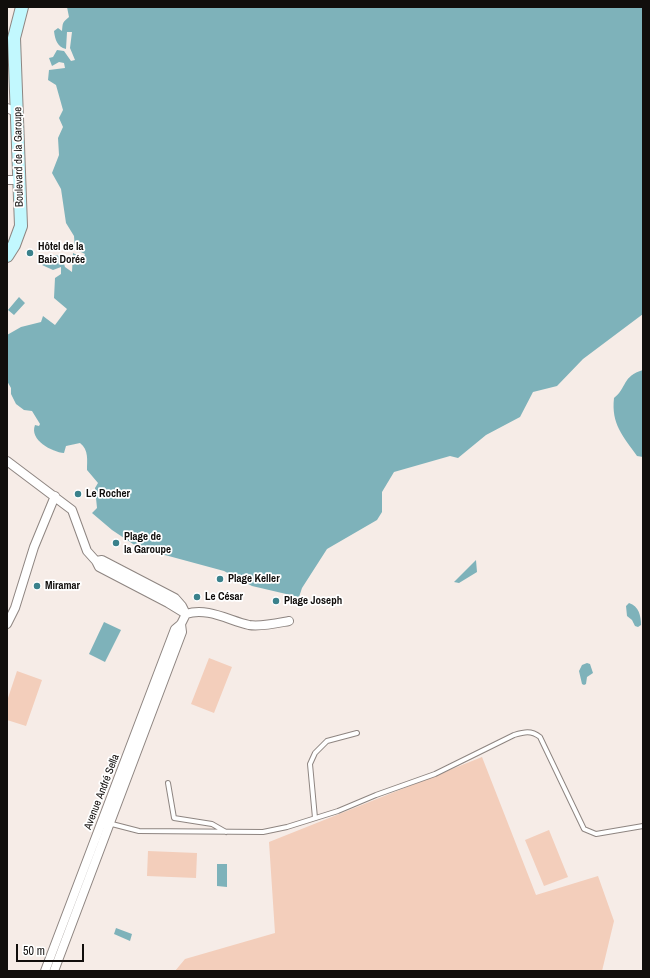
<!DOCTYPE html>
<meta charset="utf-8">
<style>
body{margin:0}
#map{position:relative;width:650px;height:978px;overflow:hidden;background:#f6ece7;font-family:"Archivo Narrow",sans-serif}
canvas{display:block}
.frame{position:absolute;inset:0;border:8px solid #110e0c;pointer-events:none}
.scale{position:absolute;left:16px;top:944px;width:68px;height:18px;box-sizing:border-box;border:2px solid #110e0c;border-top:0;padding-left:5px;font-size:12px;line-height:14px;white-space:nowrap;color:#110e0c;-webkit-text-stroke:3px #fff;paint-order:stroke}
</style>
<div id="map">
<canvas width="650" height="978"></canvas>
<div class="frame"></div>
<div class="scale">50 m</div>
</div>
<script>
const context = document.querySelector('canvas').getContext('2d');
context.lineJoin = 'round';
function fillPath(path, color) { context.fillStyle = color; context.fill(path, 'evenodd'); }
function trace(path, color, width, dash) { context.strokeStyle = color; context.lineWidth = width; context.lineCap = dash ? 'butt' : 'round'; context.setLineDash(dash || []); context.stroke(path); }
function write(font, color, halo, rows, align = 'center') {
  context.font = font + ' "Archivo Narrow",sans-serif'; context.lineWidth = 3.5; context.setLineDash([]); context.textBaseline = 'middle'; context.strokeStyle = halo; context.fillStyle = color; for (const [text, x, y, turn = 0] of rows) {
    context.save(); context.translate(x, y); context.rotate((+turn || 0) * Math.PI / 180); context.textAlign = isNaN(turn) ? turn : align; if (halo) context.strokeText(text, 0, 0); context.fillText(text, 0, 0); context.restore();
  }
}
const green = new Path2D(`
 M209,658L232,667L214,713L191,704Z
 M17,671L42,680L26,726L7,720V701Z
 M482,757L536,895L598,876L614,921L602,971H175L185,959L275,933L269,842Z
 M549,830L568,877L544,886L525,840Z
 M148,851L197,853L196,878L147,876Z`);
const water = new Path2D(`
 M67,7H643V314L583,359L557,386L533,392L520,417L486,435L458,458L450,456L394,472L382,492V512L377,520L327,549L302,588L299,597L252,586L224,571L139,548L112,530L92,513L97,508L95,488L98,483L87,470C87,460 89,450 80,443L66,446L64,453C52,452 29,440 35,425L39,426L40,424L32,411L24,410L16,404L11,394V388L7,381V335L21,327L41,322L43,316L55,325L67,309L54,298L55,278L61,274V267L53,270L42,265L46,260L56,255L62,257L65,267L72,272L73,253L83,258L85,254L75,249L74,236L66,223L61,189L52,173L59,155L58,138L63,127L59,118L63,110L56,85L48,80L49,70L65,68L64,63L59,62L52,66L49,58L53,57L57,50L64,51L71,61L75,60L70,48L72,32H67L66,49C57,47 55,39 54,31L58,28L62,31C63,22 62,23 69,17Z
 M19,297L25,303L14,315L8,310Z
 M643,370V457L637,456C623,436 611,424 614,398C627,388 622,376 643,370Z
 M476,560L477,572L459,583L454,582Z
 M629,603C639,606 641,616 641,625L638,627L635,626L632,620L627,616L626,606Z
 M104,622L121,630L105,662L89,654Z
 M587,663L590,664L593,673L587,677L586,684L584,685L582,684L579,671L582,665Z
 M217,864H227V887L217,886Z
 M116,928L132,934L130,941L114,934Z`);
const lane = new Path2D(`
 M168,783L174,818L212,824L226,832
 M315,818L310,764L315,753L327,741L357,733
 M108,823L139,831L263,832L287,827L338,811L376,795L435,774L514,735C524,732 531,730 540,737L584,829L596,834L643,826`);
const street = new Path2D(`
 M7,108L18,113
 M7,180H19
 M7,461L72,510L87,551L96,561L99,567L168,603L186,614C207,607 228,620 249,625C261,627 278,623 289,621
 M96,561L102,560L175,598L182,606L186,614
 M7,624L15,608L34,547L55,496
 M45,971L175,629L181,624L186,614
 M54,971L182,632L181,624`);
const secondary = new Path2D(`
 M7,256L14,245L21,226L14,38L22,7`);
const markers = [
 [30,253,4,"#3a818b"],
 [78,494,4,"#3a818b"],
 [116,543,4,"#3a818b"],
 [220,579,4,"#3a818b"],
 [37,586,4,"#3a818b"],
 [197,597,4,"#3a818b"],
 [276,601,4,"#3a818b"]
];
const streetNames = [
 ["Boulevard de la Garoupe",19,157,-91],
 ["Avenue André Sella",102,792,-69]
];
const poiNames = [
 ["Hôtel de la",38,247],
 ["Baie Dorée",38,260],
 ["Le Rocher",86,494],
 ["Plage de",124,537],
 ["la Garoupe",124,550],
 ["Plage Keller",228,579],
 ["Miramar",45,586],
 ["Le César",205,597],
 ["Plage Joseph",284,601]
];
fillPath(green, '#f3cebb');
fillPath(water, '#7eb2ba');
trace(lane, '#8e8581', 6);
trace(street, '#8e8581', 10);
trace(secondary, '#8e8581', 14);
trace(lane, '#fff', 4);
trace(street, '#fff', 8);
trace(secondary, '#c2f8fe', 12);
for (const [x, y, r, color] of markers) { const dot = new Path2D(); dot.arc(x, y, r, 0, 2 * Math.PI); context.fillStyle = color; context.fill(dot); trace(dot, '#fff', 1.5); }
write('11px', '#110e0c', '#fff', streetNames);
write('bold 11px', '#110e0c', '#fff', poiNames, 'left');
</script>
